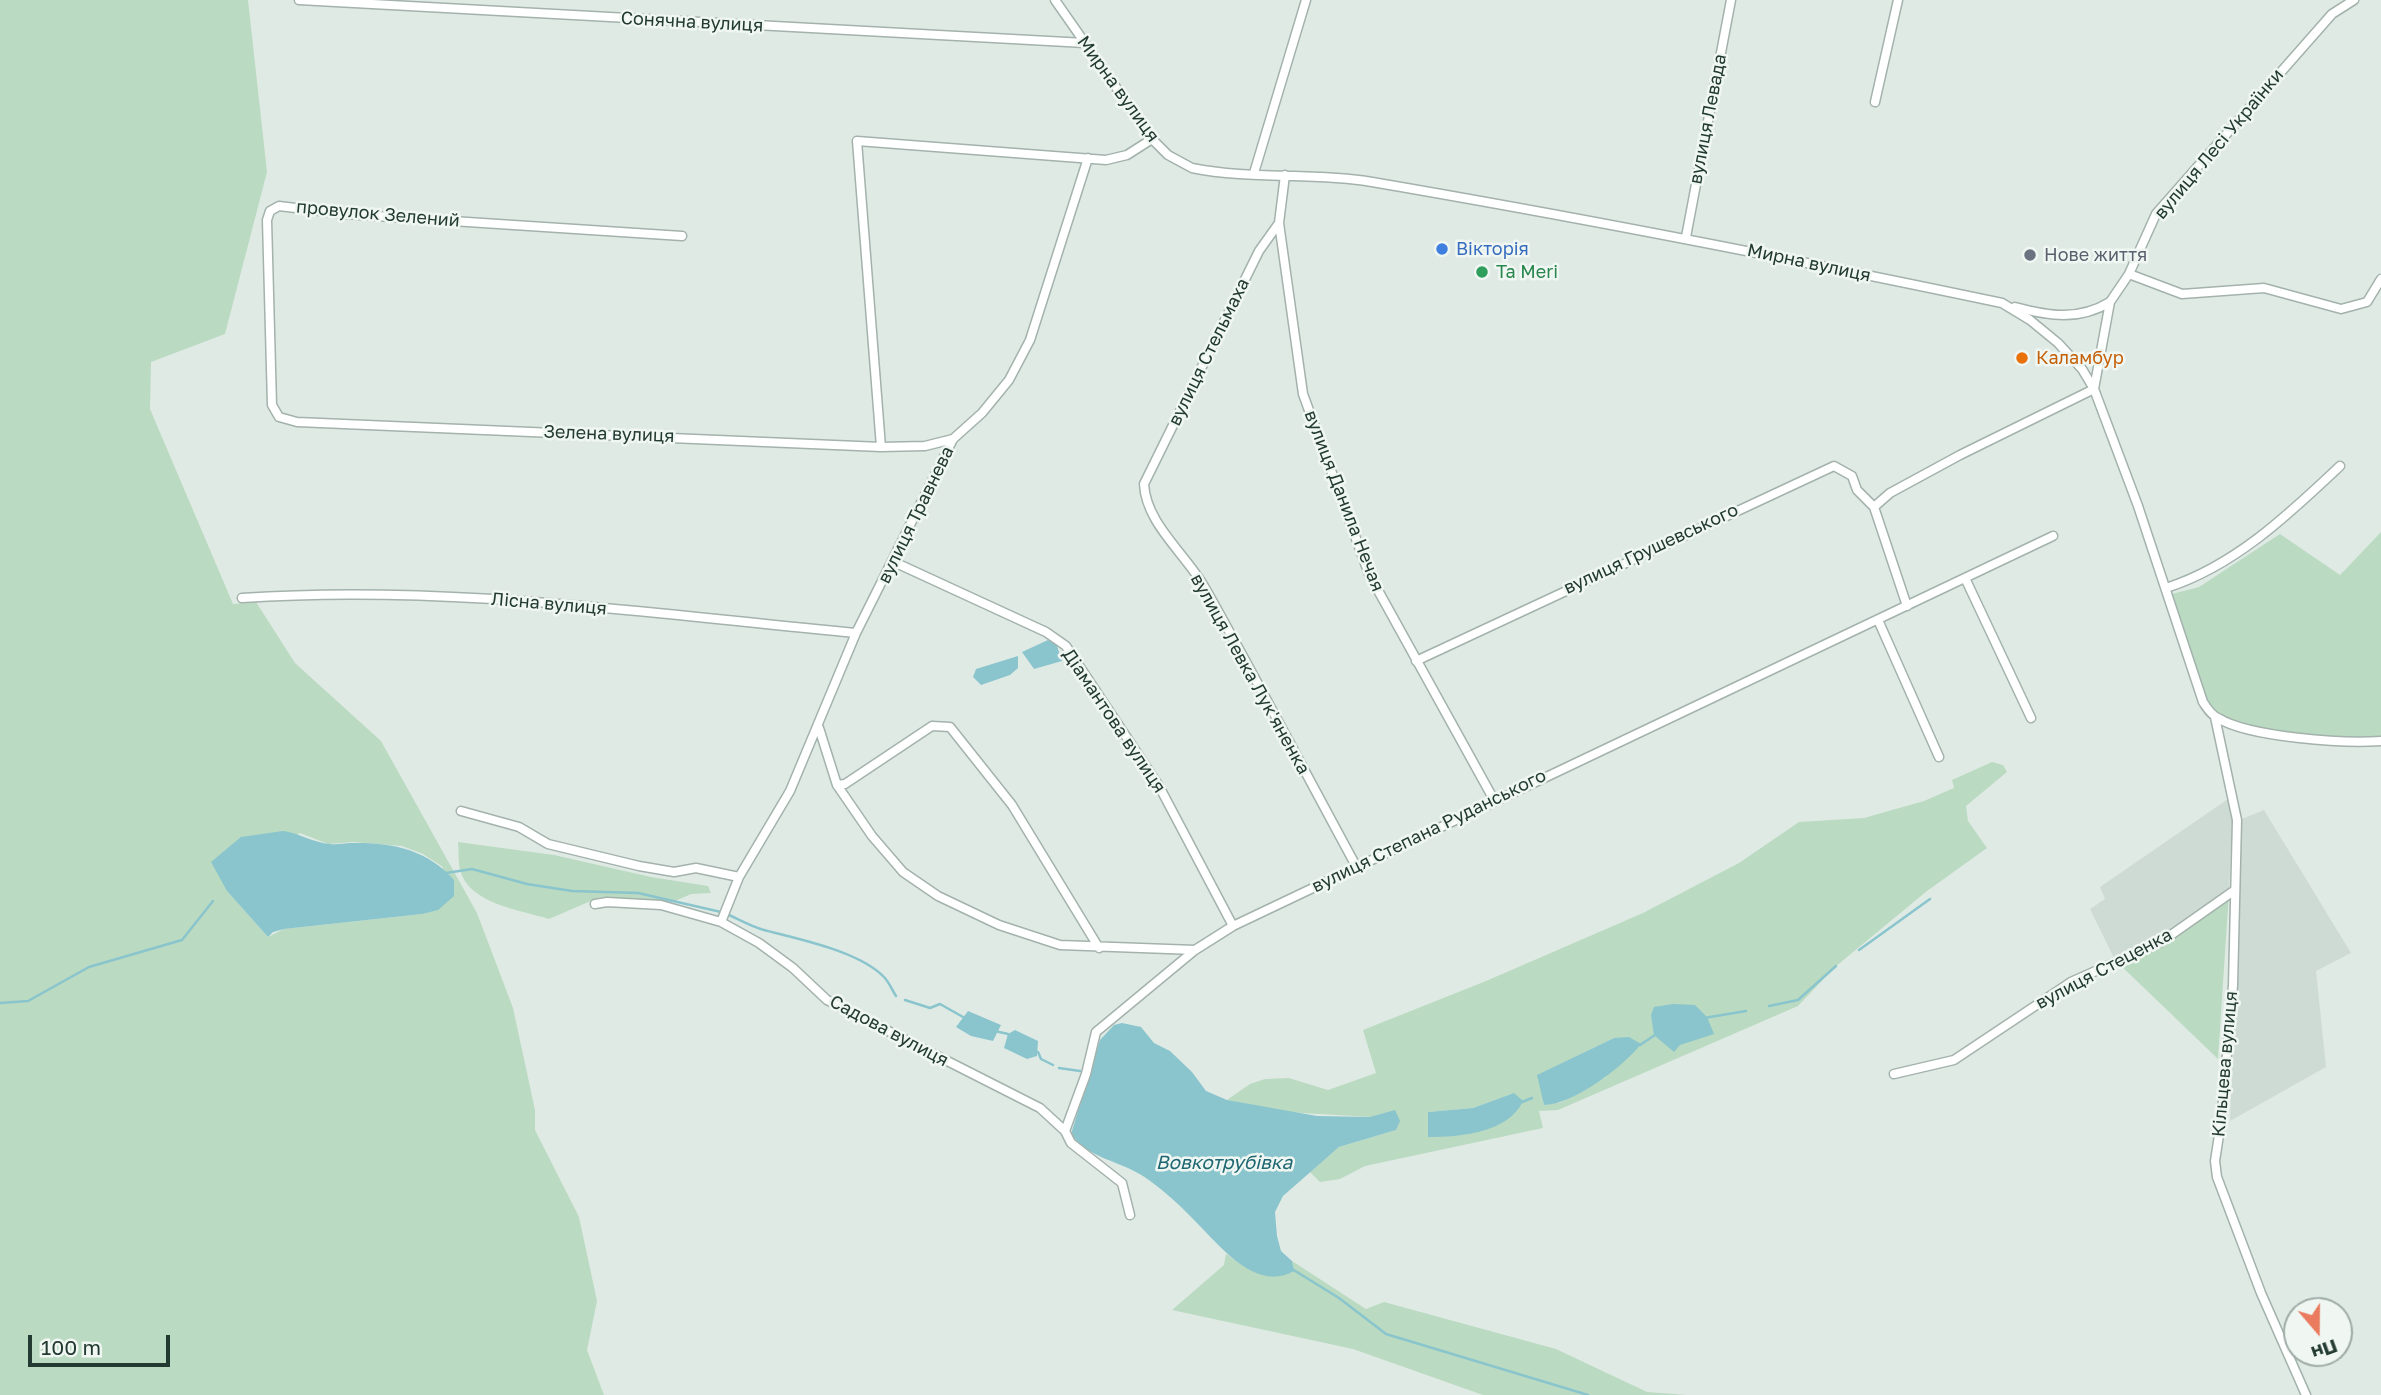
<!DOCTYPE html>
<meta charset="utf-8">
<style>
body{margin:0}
#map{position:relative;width:2381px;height:1395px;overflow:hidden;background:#e0eae5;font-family:"Golos Text",sans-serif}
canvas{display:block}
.north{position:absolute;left:2283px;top:1297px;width:70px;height:70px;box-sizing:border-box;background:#f0f7f3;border:2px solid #9eaba6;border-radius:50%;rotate:160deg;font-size:19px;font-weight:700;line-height:28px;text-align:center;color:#223a32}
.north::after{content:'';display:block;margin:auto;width:24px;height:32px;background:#ea7b5e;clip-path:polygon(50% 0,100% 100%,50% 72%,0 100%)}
.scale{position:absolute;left:28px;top:1335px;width:142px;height:32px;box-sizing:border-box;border:4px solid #223a32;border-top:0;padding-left:9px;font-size:21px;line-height:24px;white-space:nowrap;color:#223a32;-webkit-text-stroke:5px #f0f7f3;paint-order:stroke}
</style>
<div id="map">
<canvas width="2381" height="1395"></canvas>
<div class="north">Пн</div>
<div class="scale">100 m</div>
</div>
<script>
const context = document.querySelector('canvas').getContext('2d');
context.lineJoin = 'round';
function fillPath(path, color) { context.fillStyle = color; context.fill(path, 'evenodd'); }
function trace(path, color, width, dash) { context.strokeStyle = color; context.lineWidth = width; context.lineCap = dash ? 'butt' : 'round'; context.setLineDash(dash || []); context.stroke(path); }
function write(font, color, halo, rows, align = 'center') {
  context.font = font + ' "Golos Text",sans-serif'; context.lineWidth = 5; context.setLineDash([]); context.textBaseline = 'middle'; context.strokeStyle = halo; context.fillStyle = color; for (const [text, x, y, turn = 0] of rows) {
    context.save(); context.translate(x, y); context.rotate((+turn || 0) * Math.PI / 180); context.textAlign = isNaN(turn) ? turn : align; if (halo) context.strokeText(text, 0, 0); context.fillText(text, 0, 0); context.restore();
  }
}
const built = new Path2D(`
 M2228,799L2232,821L2229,892L2160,940L2115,960L2090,909L2105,899L2100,887Z
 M2264,810L2351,953L2316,971L2326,1067L2230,1121L2242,819Z`);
const green = new Path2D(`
 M0,0H248L267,172L225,334L151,362L150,409L233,604L256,602L295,663L381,741L477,913L513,1008L535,1110V1130L579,1217L597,1301L587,1350L604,1395H0ZM300,833L328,844L353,842L402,846L423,854L443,867L422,914L284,929L268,937L227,891Z
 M2381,532V736C2349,740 2254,733 2226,718C2218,714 2211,706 2206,699L2172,594L2199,587L2280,534L2340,575Z
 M1992,762L2003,765L2007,772L1966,806L1968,821L1987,848L1927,891L1835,967L1798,1006L1558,1110L1539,1111L1543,1128L1365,1166L1340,1179L1320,1182L1310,1172L1339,1147L1396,1130L1370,1117L1286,1112L1227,1100L1250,1084L1265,1079L1289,1078L1328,1090L1376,1073L1363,1030L1486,981L1643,913L1739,863L1799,822L1864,818L1924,801L1954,788L1952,780ZM1614,1038L1606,1077L1562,1102L1544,1105L1538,1075ZM1514,1093L1428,1137V1112L1473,1108Z
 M458,842L554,855L651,877L708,886L711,893L691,894L673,902L600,897L549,919C520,910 469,904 460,870C458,861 459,851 458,842Z
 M2229,892L2218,1059L2115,960L2160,940Z
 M1226,1254C1245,1267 1271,1284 1293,1271L1292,1261L1366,1309L1384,1302L1556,1349L1647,1392L1687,1395H1483L1353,1349L1172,1310L1224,1265Z`);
const water = new Path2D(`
 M1048,640L1056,643L1062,661L1034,669L1022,652Z
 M1018,656V668L1010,675L981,685L973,677L976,669Z
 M283,831C299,833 314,843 330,844C337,845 344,843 351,843C391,842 427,849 454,880V896L438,910L422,914L284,929L273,932L268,937L227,891L211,862L241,837Z
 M1673,1004L1695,1005L1707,1017L1714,1034L1680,1045L1674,1052L1654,1035L1651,1015L1654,1007Z
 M968,1011L1001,1025L993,1041L971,1036L956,1027Z
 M1122,1023L1141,1027L1154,1043L1170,1051L1192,1072L1206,1091L1227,1100L1317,1116L1370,1117L1395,1110L1400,1121L1396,1130L1339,1147L1283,1196L1275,1212L1277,1236L1281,1251L1292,1261L1294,1271C1256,1293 1219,1245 1196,1222C1181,1206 1161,1188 1143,1176C1118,1160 1089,1159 1071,1134L1100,1040L1114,1025Z
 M1015,1030L1038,1041L1037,1056L1027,1059L1004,1048L1008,1034Z
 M1629,1037L1641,1044C1624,1066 1573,1105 1544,1105L1537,1075L1614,1038Z
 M1514,1093L1523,1101C1508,1133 1460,1137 1428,1137V1112L1473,1108Z`);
const stream = new Path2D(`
 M446,873L472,869L527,884L572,891L638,893L721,912
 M729,915C740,920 752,927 764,930C798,939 859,951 884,977C889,982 892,990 896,996
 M1859,950L1930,899
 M905,1000L930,1008L940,1004L963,1017
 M0,1003L28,1001L89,967L182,940L213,901
 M1769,1006L1798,1000L1836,966
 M1704,1018L1746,1011
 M995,1031L1008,1034
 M1640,1045L1655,1035
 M1038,1052L1041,1059L1053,1065
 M1059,1068L1080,1071
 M1522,1102L1532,1098
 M1292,1269L1339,1298L1386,1334L1588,1395`);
const street = new Path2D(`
 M299,0L1085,43
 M1055,0L1152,139L1168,155L1192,168C1251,180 1313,172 1372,182C1583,218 1792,259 2002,303L2030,320L2058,343L2082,369L2094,389L2138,506L2203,702C2207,708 2211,715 2218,718C2248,737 2345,744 2381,741
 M1875,102L1898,0
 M1254,173L1306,0
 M1285,175L1279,223L1303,394L1369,574L1494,800
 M1279,223L1259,251L1144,484C1146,524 1186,554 1205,588C1257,680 1306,774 1356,866
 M682,236L345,214L279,206L270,211L267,220L272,405L279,417L297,422L881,447L925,446L953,439
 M1686,237L1731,0
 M2129,274L2182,294L2264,288L2341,309L2367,302L2381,279
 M2015,307C2049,316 2079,321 2110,302
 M881,447L857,141L1106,160L1127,155L1152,139
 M894,562L1046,632L1066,646L1159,786L1233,926
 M1965,578L2031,718
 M2166,588C2235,566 2289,514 2340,466
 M242,598C447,584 652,614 856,633
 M1907,606L1874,507L1890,493L1960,455L2094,389L2110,302L2129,274L2156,214L2332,14L2354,0
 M1878,620L1939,757
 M1416,661L1834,466L1852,476L1857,490L1874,507
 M2215,717L2237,820L2233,985L2221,1122L2215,1161L2217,1177L2261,1293L2306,1395
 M819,728L837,785L872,836L903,872L938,896L999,925L1060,945L1195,950
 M837,785L845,784L932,726L950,727L1012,805L1099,948
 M461,811L519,827L548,844L639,866L674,872L696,868L739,877
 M595,904L607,902L661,905L721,922L759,943L793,968L827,1000L1040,1108L1065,1131L1071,1143L1122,1183L1130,1215
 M721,922L739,877L790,791L856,633L953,439L982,413L1009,380L1030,340L1088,158
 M1894,1074L1954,1060L2071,982L2161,942L2235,890
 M1065,1131L1086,1074L1096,1032L1195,950L1233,926L2053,536`);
const markers = [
 [1442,249,7,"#3f7fe0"],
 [2030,255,7,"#6b7280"],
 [1482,272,7,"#2e9e5b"],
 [2022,358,7,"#e8710a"]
];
const streetNames = [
 ["Сонячна вулиця",692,22,3],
 ["Мирна вулиця",1118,89,54],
 ["вулиця Левада",1708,119,-79],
 ["вулиця Лесі Українки",2219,144,-50],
 ["провулок Зелений",378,214,5],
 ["Мирна вулиця",1809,263,12],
 ["вулиця Стельмаха",1209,352,-64],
 ["Зелена вулиця",609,434,2],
 ["вулиця Данила Нечая",1344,501,69],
 ["вулиця Травнева",916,515,-64],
 ["вулиця Грушевського",1651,549,-25],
 ["Лісна вулиця",549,604,5],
 ["вулиця Левка Лук'яненка",1250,674,61],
 ["Діамантова вулиця",1114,721,56],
 ["вулиця Степана Руданського",1429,831,-26],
 ["вулиця Стеценка",2104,969,-28],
 ["Садова вулиця",889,1031,28],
 ["Кільцева вулиця",2225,1064,-85]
];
const shopNames = [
 ["Вікторія",1456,249]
];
const worshipNames = [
 ["Нове життя",2044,255]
];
const leisureNames = [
 ["Ta Meri",1496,272]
];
const foodNames = [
 ["Каламбур",2036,358]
];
const waterNames = [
 ["Вовкотрубівка",1224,1163]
];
fillPath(built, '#cedad4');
fillPath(green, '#badac1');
fillPath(water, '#8ac5cd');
trace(stream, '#8ac5cd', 2.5);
trace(street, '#a3b2ac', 11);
trace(street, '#fff', 8);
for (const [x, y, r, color] of markers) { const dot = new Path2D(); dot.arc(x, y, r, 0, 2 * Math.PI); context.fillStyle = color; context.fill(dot); trace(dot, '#f0f7f3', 2.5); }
write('18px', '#223a32', '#f0f7f3', streetNames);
write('18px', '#366cbe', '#f0f7f3', shopNames, 'left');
write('18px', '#5b616d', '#f0f7f3', worshipNames, 'left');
write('18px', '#27864d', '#f0f7f3', leisureNames, 'left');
write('18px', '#c56008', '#f0f7f3', foodNames, 'left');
write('italic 19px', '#1f6772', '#f0f7f3', waterNames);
</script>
